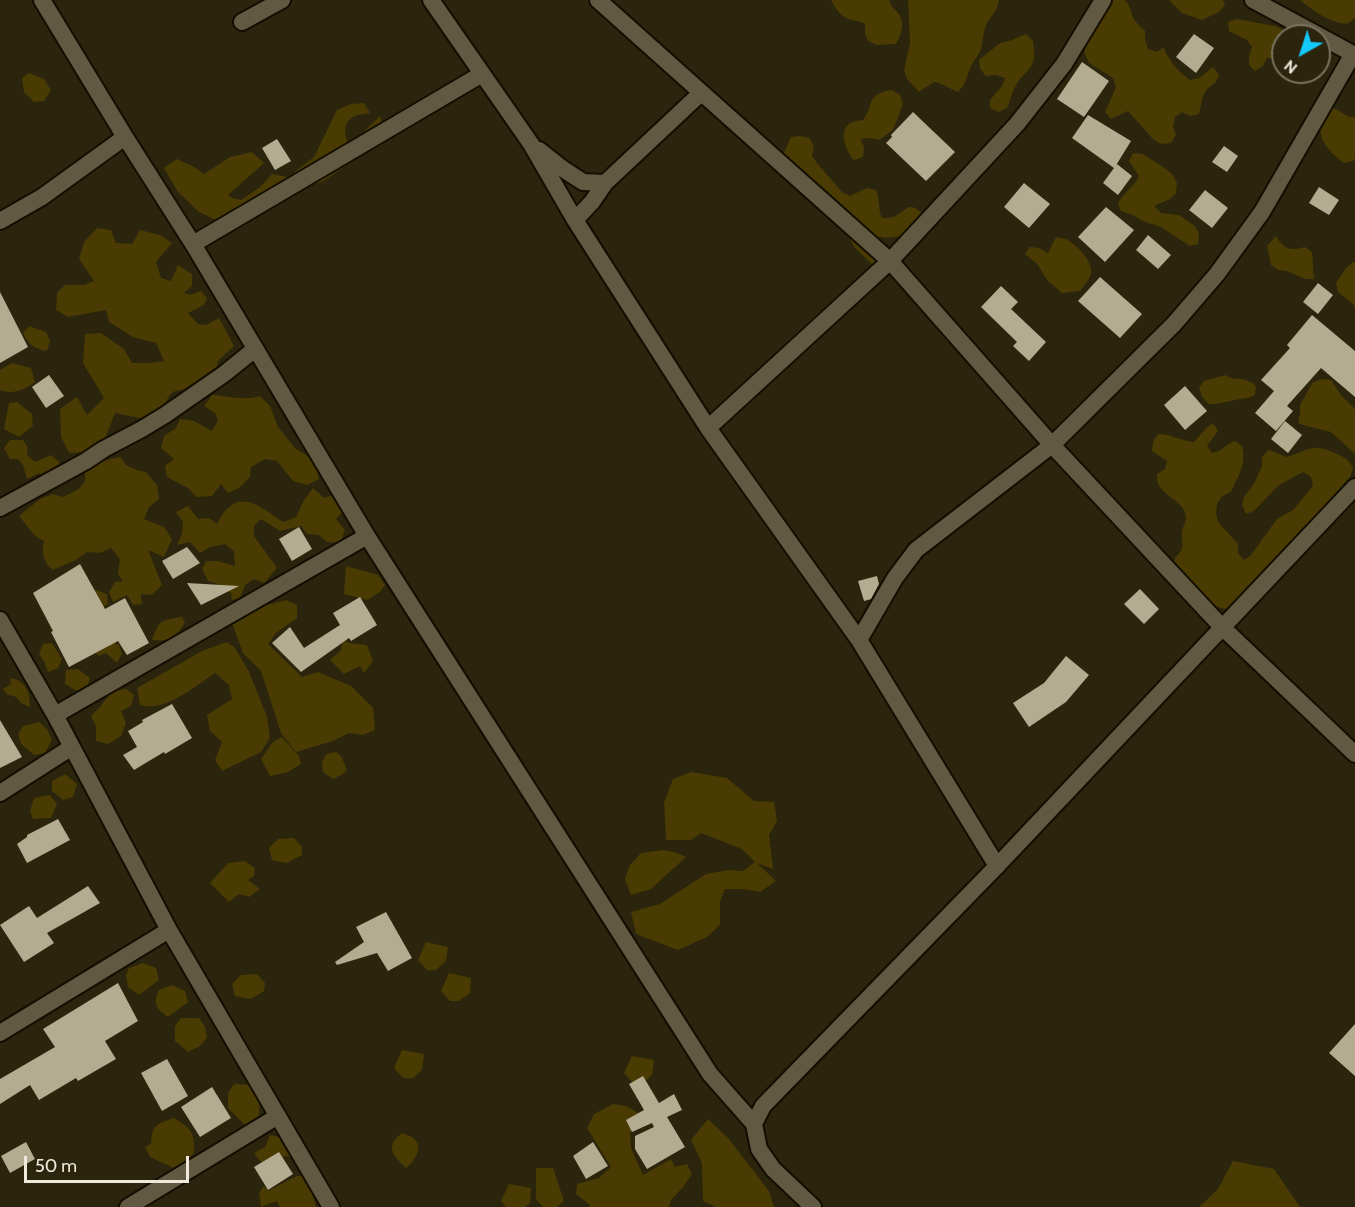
<!DOCTYPE html>
<style>
body{margin:0}
#map{position:relative;width:1355px;height:1207px;overflow:hidden;background:#2b250e;font-family:Cabin,sans-serif}
canvas{display:block}
.north{position:absolute;left:1271px;top:24px;width:60px;height:60px;box-sizing:border-box;background:#2b250e;border:2px solid #797360;border-radius:50%;rotate:219deg;font-size:16px;font-weight:700;line-height:24px;text-align:center;color:#ede9db}
.north::after{content:'';display:block;margin:auto;width:21px;height:27px;background:#12cafb;clip-path:polygon(50% 0,100% 100%,50% 72%,0 100%)}
.scale{position:absolute;left:24px;top:1156px;width:165px;height:27px;box-sizing:border-box;border:3px solid #ede9db;border-top:0;padding-left:8px;font-size:18px;line-height:21px;white-space:nowrap;color:#ede9db;-webkit-text-stroke:4px #2b250e;paint-order:stroke}
</style>
<div id="map">
<canvas width="1355" height="1207"></canvas>
<div class="north">N</div>
<div class="scale">50 m</div>
</div>
<script>
const context = document.querySelector('canvas').getContext('2d');
context.lineJoin = 'round';
function fillPath(path, color) { context.fillStyle = color; context.fill(path, 'evenodd'); }
function trace(path, color, width, dash) { context.strokeStyle = color; context.lineWidth = width; context.lineCap = dash ? 'butt' : 'round'; context.setLineDash(dash || []); context.stroke(path); }
const green = new Path2D(`
 M831,0H889C892,9 897,10 900,16C905,25 900,37 896,44L877,45L868,41L865,33V24C859,21 856,21 849,19C841,17 835,8 831,0Z
 M908,0H999L997,8L987,23L984,32L981,50L971,66L964,85L958,92C949,89 943,83 934,82L919,92L907,79L904,70L910,43Z
 M1108,0H1125C1132,8 1130,12 1134,19C1136,23 1142,28 1145,31V40L1148,49L1157,52L1164,47C1166,58 1180,73 1190,80L1199,78L1213,67L1219,75L1215,83L1207,89L1203,96L1199,114L1190,116L1182,112L1175,117L1173,126L1176,135L1171,143L1161,144L1153,139L1128,111L1111,119L1105,112L1116,87L1113,78L1089,63L1085,54L1084,44Z
 M1169,0H1223L1225,5L1219,12L1202,20L1182,13Z
 M1300,0H1355V18L1347,24C1328,22 1315,12 1300,0Z
 M1237,19L1275,26L1297,36H1283V64L1275,59L1267,58L1263,66L1255,71L1249,65V56L1252,47L1247,40L1229,31L1228,22Z
 M1026,34L1033,41C1038,74 1025,66 1014,89C1011,95 1010,102 1007,108L999,112L990,108V100L1002,86L1005,78L996,75L986,76L980,69L979,60L1000,43L1009,41Z
 M29,73L44,79L51,90L44,101L34,102L24,92L22,78Z
 M892,90L900,95L903,104L893,130L879,140L870,138L861,139L864,148L863,157L854,160C846,151 836,128 853,122C856,120 860,121 863,120C875,104 865,94 892,90Z
 M364,103L370,113C366,114 359,114 355,116C341,123 345,135 349,146L380,116L386,136L356,159L322,182L299,186L286,199L265,212L225,224L199,212L178,192L164,168L177,159L196,168L204,174L230,157L252,152L264,163L228,195L232,198L241,200L260,187L272,174L288,177L314,157L337,110L351,104Z
 M1327,108C1330,108 1333,108 1336,109C1343,112 1346,118 1355,117V158L1353,161L1344,163C1332,154 1320,143 1320,127C1320,121 1324,113 1327,108Z
 M800,136L809,138L814,146L812,156L817,163L842,192L850,196L867,188L876,190C880,200 878,209 882,218C884,218 891,218 893,217C908,211 907,199 924,215C921,219 919,223 915,227C907,236 891,239 879,237L877,246L891,257L876,268L855,248L846,232L783,155L791,137Z
 M1133,153L1143,154L1166,169L1173,175L1177,183L1176,193L1170,199L1154,206L1161,213L1179,215L1195,226L1199,234L1198,244L1190,246L1161,227L1145,222L1130,214L1121,211L1118,203C1124,192 1134,187 1139,176L1129,161Z
 M97,228L111,230L116,243L132,244L140,230L160,235L172,243L156,262L161,278L171,281L178,265L192,274V286L184,293L190,295L201,291L207,298L204,305L188,313L198,324L206,325L219,318L234,346L218,361L216,373C209,378 202,384 194,387C172,394 172,385 162,412L149,420L115,413L102,446L89,452L69,453L61,437L60,409L77,397L87,415L104,398L83,363L85,334L101,333L124,349L132,363H149L164,361L156,343L133,337L109,322L106,310L68,317L56,310L57,293L65,285H84L94,281L79,259L84,242Z
 M1276,236C1284,250 1290,251 1305,247L1312,252L1314,279H1305L1287,271L1278,270L1271,265L1267,246Z
 M1056,237C1058,238 1063,238 1066,239C1076,244 1094,262 1091,274C1089,280 1084,286 1080,291L1062,293L1047,280L1038,265L1025,254L1030,247L1039,248L1048,253Z
 M1353,262H1355V308L1354,305L1338,292L1336,283L1346,268Z
 M29,326L46,332L50,341L47,351C35,349 28,345 23,333Z
 M12,363L31,368L35,382C23,390 14,395 0,390V370Z
 M1225,375C1237,382 1244,375 1256,386L1255,395C1248,399 1242,398 1235,400C1225,402 1218,404 1209,404L1202,397L1199,388L1204,381Z
 M1322,379L1331,380L1341,395L1355,409V454L1331,432L1306,426L1298,423L1300,414V405L1313,382Z
 M212,395C230,396 243,401 260,396L270,406L278,427L295,448L315,461L319,479L307,485L293,481L277,461L265,459L251,467L250,477L239,488L228,493L221,484L212,496L196,497L188,488L167,477L165,466L174,459L161,448L164,436L176,428L180,419L194,421L212,431L218,421L215,413L204,406Z
 M17,402L32,414L33,426L19,437L4,429L9,403Z
 M1213,423L1218,431L1207,446L1212,453C1223,451 1224,445 1235,441L1242,446C1247,464 1238,476 1231,492L1222,496L1217,504L1216,513L1218,522L1238,544V553L1244,560L1251,555L1277,519L1293,510L1313,486L1311,477L1303,472L1279,485L1254,511L1246,514L1242,505L1244,497L1255,482L1262,466V457L1269,450L1287,457C1309,451 1311,442 1335,453C1345,458 1348,458 1353,468L1350,477L1325,505L1316,521L1288,551L1273,562L1234,603L1226,609L1217,607L1209,603L1174,566L1175,558C1187,546 1181,545 1182,531C1183,527 1186,521 1186,517C1185,501 1163,497 1158,483C1157,482 1157,476 1157,474L1165,469L1167,461L1152,451L1153,442L1158,434C1171,434 1181,441 1194,442L1206,428Z
 M10,440H23L28,448L27,455L35,462L51,455L59,462L63,480L47,484L39,473L27,479L23,465L18,459H10L4,448Z
 M120,457L126,465L137,470L146,472L157,485L159,499L149,507L144,519L164,527L172,539L164,557L148,550L162,585L152,595L141,594L142,604L133,605L127,595L113,602L109,592L115,582L123,581L118,574L120,559L111,548L100,553L87,552L76,560L53,570C43,562 41,552 44,541L35,536L19,516L40,499L53,494L63,497L79,489L85,481V472C96,464 107,459 120,457Z
 M313,488L324,498L336,494L344,510L336,519L345,530L340,543L327,542L319,535L307,534L301,526L280,531L261,519L254,526V536L277,568L264,583L254,579L245,585L240,598L232,600L231,593L218,584L208,581L202,569L206,561H218L235,566L234,551L225,544L210,547L200,553L190,542L177,545L182,534L183,522L176,512L188,506L198,519L209,518L217,524C220,519 223,512 228,508C246,491 267,512 283,522L296,517L304,500Z
 M346,566L378,575L385,585L380,592L367,600L344,594Z
 M96,590L107,594L108,604L98,610L108,640L119,645L122,654L117,663L106,653L99,656L95,653L82,598Z
 M286,600L297,605V618L276,633L268,644L302,677L318,672L351,686L373,708L375,730L363,735L349,733L333,741L296,752L281,733L261,671L243,653L232,623L260,607Z
 M182,617L185,623C175,638 171,642 152,640C159,620 161,620 182,617Z
 M343,639L349,643L367,645L373,661L364,673L360,666L344,674L330,660L341,650Z
 M227,642L235,648L248,670L267,716L270,738L261,752L222,771L215,760L222,742L210,731L207,715L232,699L229,685L215,673C199,684 174,704 154,706C150,707 144,706 140,705L137,688L202,651Z
 M52,643L62,659L58,668L48,672L44,661L39,654L43,644Z
 M78,669L90,678L87,689L77,691L65,684L66,670Z
 M10,678C26,680 30,693 30,707L21,703L16,697L7,694L3,689L11,684Z
 M126,689L134,695L131,706L121,711L126,723L121,736L108,744L96,741V726L91,716L100,707L112,691Z
 M39,722L47,729L52,740L45,753L34,755L21,744L18,734L23,726Z
 M282,737L299,756L301,764L288,772L270,776L261,759L273,742Z
 M336,752L341,756L347,770L343,774L333,779L323,772L322,763L326,754Z
 M691,772L727,778L754,801L774,802L777,821L769,835L773,869L757,863L776,881L760,892L743,889H725L720,901V925L707,937L678,950L636,934L631,912L660,904L706,874L728,870L743,871L755,862L742,849L701,833L691,840H666L664,803L673,779Z
 M65,774L77,784L73,797L63,800L52,791V781Z
 M50,795L57,804L51,818L33,819L30,811L34,798Z
 M294,838L302,847V855L287,863L272,860L269,848L278,839Z
 M663,850L674,852L686,857L651,889L631,895L625,879L630,865L641,853Z
 M245,861L255,868L254,876L248,880L260,889L249,897L239,894L229,902L210,883L228,863Z
 M426,942L448,947L446,961L436,970H427L418,960Z
 M143,963L156,968L159,980L139,995L128,987L126,975L129,968Z
 M449,973L471,978L470,993L459,1001H450L441,991Z
 M257,974L265,983L264,991L251,999L235,996L232,984L241,975Z
 M172,985L185,991L188,1002L168,1017C157,1009 152,1004 159,990Z
 M181,1018H199L205,1027L207,1038L200,1046L188,1052L175,1041V1026Z
 M402,1050L424,1054L422,1070L413,1078H403L394,1068Z
 M632,1056L654,1060L652,1075L642,1084L633,1083L624,1073Z
 M234,1084L252,1085C261,1099 260,1106 258,1122L246,1126L228,1108V1093Z
 M613,1104L626,1106L640,1114L630,1133L631,1148L643,1175L671,1159L675,1167L687,1164L692,1174L684,1186L671,1200L669,1207H589L590,1205L576,1194L577,1184L599,1178L611,1167L587,1128L594,1114Z
 M174,1118C192,1129 195,1133 194,1153L178,1170L150,1157L145,1147L151,1144C152,1124 157,1124 174,1118Z
 M708,1119L728,1138L769,1191L774,1207H716L703,1201L702,1163L691,1140Z
 M402,1133C406,1135 413,1136 416,1141C423,1149 413,1163 406,1168C393,1155 384,1147 402,1133Z
 M270,1135C286,1138 288,1142 294,1157L285,1156L273,1165L260,1161L254,1153L265,1147Z
 M1233,1161L1274,1169L1300,1207H1199L1218,1189Z
 M536,1168H553L564,1201L557,1207H543L536,1199Z
 M297,1176H303C311,1186 313,1195 316,1207H280L277,1201L261,1207L259,1193L264,1186L268,1191Z
 M509,1184L531,1188L530,1203L525,1207H506L501,1201Z`);
const building = new Path2D(`
 M1194,34L1214,48L1196,73L1176,57Z
 M1082,62L1109,81L1084,117L1057,99Z
 M913,112L955,152L926,181L886,143L892,137L891,135Z
 M1088,115L1131,141L1115,167L1117,164L1132,176L1118,195L1103,183L1114,168L1072,138Z
 M277,139L291,161L275,170L262,148Z
 M1224,146L1238,156L1227,172L1212,162Z
 M1024,183L1050,204L1029,228L1004,207Z
 M1319,187L1339,200L1329,215L1309,203Z
 M1205,190L1228,208L1212,228L1189,210Z
 M1106,207L1134,230L1105,262L1078,237Z
 M1148,235L1171,255L1158,269L1136,250Z
 M1100,277L1142,314L1120,338L1078,301Z
 M1318,283L1333,295L1318,314L1303,302Z
 M1001,286L1018,302L1011,309L1046,342L1029,361L1013,346L1017,342L981,307Z
 M0,292L28,347L0,363Z
 M1312,315L1355,351V397L1321,368L1287,406L1293,411L1276,431L1255,413L1274,391L1261,380L1290,348L1287,345Z
 M49,375L64,396L46,408L32,387Z
 M1185,386L1207,411L1185,430L1164,405Z
 M1285,421L1302,435L1288,453L1271,439Z
 M299,527L312,549L292,561L279,539Z
 M187,547L200,563L173,579L162,561Z
 M80,564L105,609L125,598L149,643L127,655L118,641L69,667L51,632L53,631L33,593Z
 M877,576L879,584L871,599L864,601L858,581Z
 M187,583L239,586L201,605Z
 M1140,589L1159,609L1144,624L1124,604Z
 M360,597L377,625L351,641L349,638L301,672L272,643L290,627L304,648L340,625L333,613Z
 M1066,656L1089,675L1066,702L1029,727L1013,703L1044,683Z
 M172,704L192,738L165,754L164,752L134,770L123,755L137,747L128,731L143,722L142,720Z
 M0,720L22,757L0,768Z
 M58,819L70,840L27,863L17,844L27,837V835Z
 M88,886L100,903L47,933L54,943L24,962L0,925L29,906L37,918Z
 M386,912L412,958L388,971L377,953L337,965L335,962L364,942L356,927Z
 M118,983L138,1021L105,1041L116,1059L78,1081L76,1078L39,1100L30,1085L0,1104V1079L55,1047L43,1029Z
 M1355,1024V1076L1329,1053Z
 M167,1059L188,1096L162,1111L141,1073Z
 M643,1076L659,1103L674,1094L682,1110L667,1117L685,1147L647,1169L635,1149V1136L654,1127L652,1123L632,1132L626,1120L644,1110L629,1084Z
 M212,1087L231,1118L200,1137L181,1107Z
 M26,1142L35,1159L10,1173L1,1156Z
 M593,1142L608,1166L586,1179L573,1156Z
 M279,1152L293,1174L268,1190L254,1167Z`);
const minor = new Path2D(`
 M42,0L125,137L193,244L367,536L710,1074L754,1124
 M431,0L531,144L575,220L708,428L859,640L997,866
 M598,0L890,261L1052,445L1222,627L1355,754
 M1253,0L1355,55
 M242,22L282,0
 M539,150L563,169L583,182L605,183
 M575,220L592,202L605,183L701,93
 M0,221L42,197L125,137
 M193,244L482,74
 M708,428L890,261L1017,124L1064,64L1103,0
 M0,508L86,461L104,449L142,429L165,415L224,374L255,349
 M0,620L55,715L169,930L331,1207
 M859,640L895,578L916,550L1052,445L1174,324L1217,274L1262,212L1353,54
 M55,715L367,536
 M0,793L72,747
 M0,1033L169,930
 M128,1207L278,1116`);
const tertiary = new Path2D(`
 M813,1207L773,1169L759,1149L754,1124L763,1106L997,866L1355,487`);
fillPath(green, '#493b02');
fillPath(building, '#b4ac91');
trace(minor, '#140e00', 20);
trace(tertiary, '#140e00', 20);
trace(minor, '#615941', 16);
trace(tertiary, '#615941', 16);
</script>
